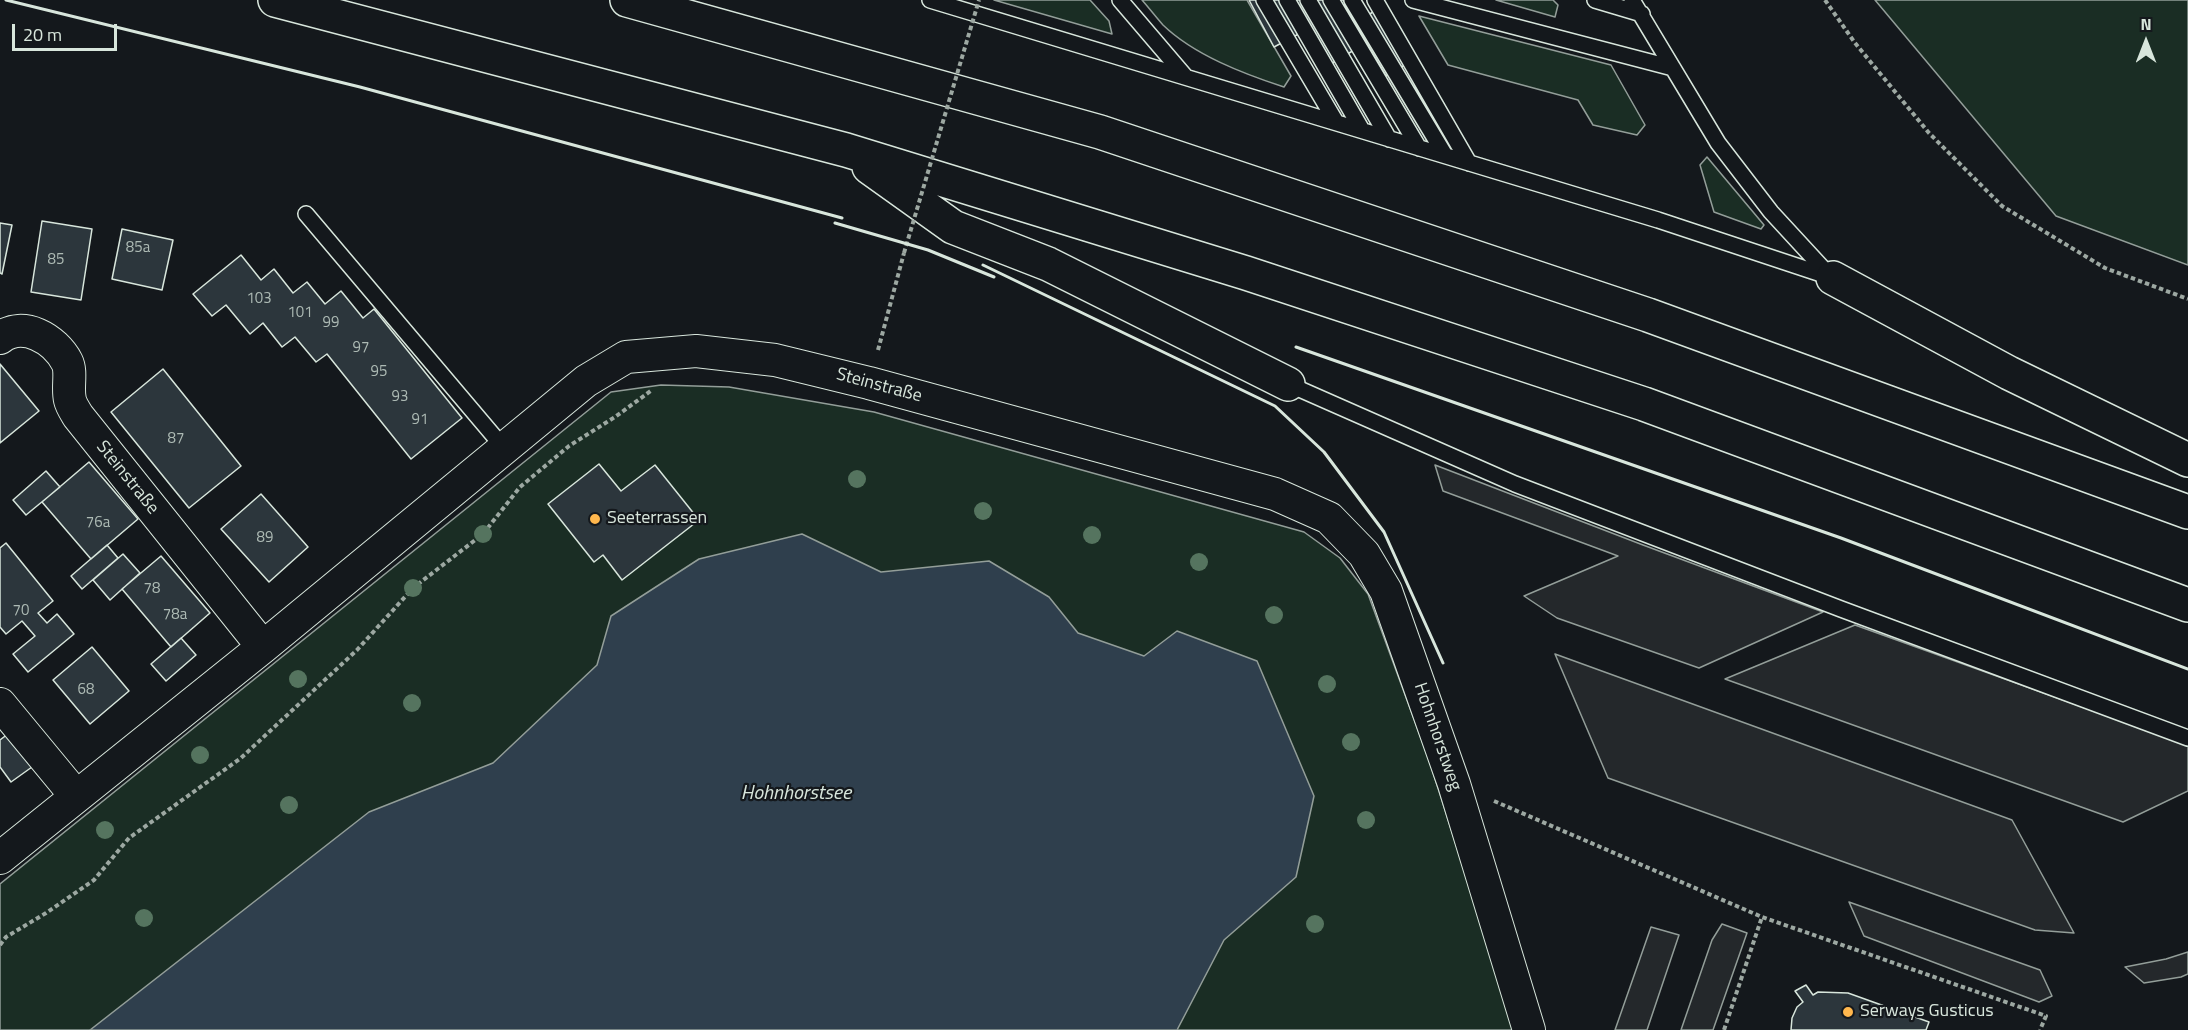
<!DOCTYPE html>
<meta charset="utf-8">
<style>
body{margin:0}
#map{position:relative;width:2188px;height:1030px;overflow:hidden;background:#14181c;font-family:"Titillium Web",sans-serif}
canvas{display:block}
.north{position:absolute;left:2116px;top:12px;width:60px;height:60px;-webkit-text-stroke:4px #14181c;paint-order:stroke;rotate:0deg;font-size:16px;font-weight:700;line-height:24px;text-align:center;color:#d8e6dc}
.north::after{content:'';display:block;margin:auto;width:21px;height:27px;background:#d8e6dc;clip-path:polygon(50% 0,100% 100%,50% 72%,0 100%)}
.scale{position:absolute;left:12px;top:24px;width:105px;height:27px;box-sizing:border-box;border:3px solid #d8e6dc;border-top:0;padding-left:8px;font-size:18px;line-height:21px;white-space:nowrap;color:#d8e6dc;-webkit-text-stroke:4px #14181c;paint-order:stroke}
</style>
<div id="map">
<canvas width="2188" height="1030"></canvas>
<div class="north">N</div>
<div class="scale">20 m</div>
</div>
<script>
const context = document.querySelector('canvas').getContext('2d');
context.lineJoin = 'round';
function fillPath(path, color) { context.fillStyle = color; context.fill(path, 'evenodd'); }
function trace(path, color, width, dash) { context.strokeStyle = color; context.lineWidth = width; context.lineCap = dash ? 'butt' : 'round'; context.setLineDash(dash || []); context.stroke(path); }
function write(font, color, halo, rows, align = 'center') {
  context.font = font + ' "Titillium Web",sans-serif'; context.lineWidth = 4.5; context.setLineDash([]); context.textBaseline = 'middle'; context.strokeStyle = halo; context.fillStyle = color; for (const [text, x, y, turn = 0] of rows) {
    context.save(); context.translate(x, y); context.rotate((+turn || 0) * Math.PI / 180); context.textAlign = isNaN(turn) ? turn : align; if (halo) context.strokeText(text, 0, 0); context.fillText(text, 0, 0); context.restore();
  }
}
const green = new Path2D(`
 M994,0H1090L1109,21L1112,34Z
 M1142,0H1247L1291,76L1284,87C1244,74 1194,55 1163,25C1156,17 1149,8 1142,0Z
 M1496,0H1553L1558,5L1555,17Z
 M1875,0H2188V265L2056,216Z
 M1419,16L1611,65L1645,125L1637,135L1593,125L1578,100L1448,65Z
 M1707,157L1764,225L1761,229L1714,212L1700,165Z
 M661,385L729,387L874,412L1304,532L1340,558L1368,594L1429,760L1515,1030H0V884L611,392Z`);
const parking = new Path2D(`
 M1435,465L1643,545L1823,612L1699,668L1557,618L1524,596L1618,556L1443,491Z
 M1855,625L2188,745V791L2123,822L1725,679Z
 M1555,654L2012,820L2074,933L2035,930L1608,778Z
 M1849,902L2040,970L2052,996L2039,1002L1864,936Z
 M1722,924L1747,933L1713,1030H1681L1712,940Z
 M1651,927L1679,935L1647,1030H1615Z
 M2188,952V974L2181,977L2144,983L2125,967L2166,959Z`);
const water = new Path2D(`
 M802,534L881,572L989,561L1049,597L1078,633L1144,656L1177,631L1257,661L1314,796L1296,877L1224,940L1177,1030H90L369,812L493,763L597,665L611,616L699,559Z`);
const building = new Path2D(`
 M1249,0H1343L1366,43L1329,65L1310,28L1274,47Z
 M1386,4L1417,58L1386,76L1355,23Z
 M42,221L92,229L81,300L31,292Z
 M0,223L12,225L2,274L0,273Z
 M122,229L173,240L162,290L112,279Z
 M241,255L261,280L274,269L293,293L307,282L325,304L341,291L363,318L374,309L462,418L411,459L327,354L316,362L295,337L282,347L263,323L250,334L226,305L212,316L193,294Z
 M0,364L39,411L0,443Z
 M163,369L241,466L189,508L111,412Z
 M89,462L138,519L91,559L42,502Z
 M599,464L621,491L655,465L699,520L622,580L603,555L594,562L548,504Z
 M46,471L60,487L26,515L13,500Z
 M261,494L308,547L269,582L221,529Z
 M6,543L53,601L38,613L47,623L57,614L74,634L28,672L13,654L35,636L22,621L6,634L0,627V548Z
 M107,545L118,558L82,589L71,576Z
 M123,554L140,573L110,600L93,580Z
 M161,556L210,613L171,647L122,589Z
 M181,638L196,655L166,681L151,664Z
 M92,647L129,691L90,724L53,680Z
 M8,734L32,767L11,782L0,767V740Z
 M1806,985L1813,995L1818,992L1848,993L1929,1022L1926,1030H1791L1792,1018L1797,1007L1803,1002L1795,991Z`);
const path = new Path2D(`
 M1825,0L1855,43L1929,133L2002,206L2105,268L2188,299
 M878,350L904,253
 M1494,801L1762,917L2046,1016L2040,1030
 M0,945L6,937L46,913L94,880L129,838L241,758L357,650L413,588L483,534L520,487L569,446L615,417L652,390
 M1724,1030L1762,917`);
const lane = new Path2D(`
 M930,0L1658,220L1833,278
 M1120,0L1185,76
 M1264,0L1336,122
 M1287,0L1362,130
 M1308,0L1389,139
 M1331,0L1419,148
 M1352,0L1445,155
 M1375,0L1469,163
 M1413,0L1673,68
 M1595,0L1642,14
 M1632,0L1718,143L1771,212L1830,276
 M306,214L504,448
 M1288,384L1515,484L1841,609L2188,738`);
const street = new Path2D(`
 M0,338C23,320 55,339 67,362C72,372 67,388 70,400C71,405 75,411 78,416L263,647
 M0,704L76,796
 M0,858L263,647L586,381L626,357L696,351L775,360L869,383L1275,494L1329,518L1364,554L1386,591L1454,784L1529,1030`);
const highway = new Path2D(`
 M275,0L846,150L1246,273L1644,404L2188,605
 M627,0L1100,132L1648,315L2188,512
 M869,167L953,227L1048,264L1288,384
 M1833,278L2009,373L2188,460`);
const pathBridge = new Path2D(`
 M904,253L979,0`);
const wall = new Path2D(`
 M6,0L360,87L842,218
 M835,223L928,250L994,277
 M983,265L1275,406L1324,452L1384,532L1443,663
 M1296,347L1841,538L2188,669`);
const trees = [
 [857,479],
 [983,511],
 [483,534],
 [1092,535],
 [1199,562],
 [413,588],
 [1274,615],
 [298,679],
 [1327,684],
 [412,703],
 [1351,742],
 [200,755],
 [289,805],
 [1366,820],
 [105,830],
 [144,918],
 [1315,924]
];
const markers = [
 [595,519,6,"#ffb74d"],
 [1848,1012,6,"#ffb74d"]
];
const numberNames = [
 ["85a",138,248],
 ["85",56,260],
 ["103",259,299],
 ["101",300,313],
 ["99",331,323],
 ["97",361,348],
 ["95",379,372],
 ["93",400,397],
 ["91",420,420],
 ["87",176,439],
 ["76a",98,523],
 ["89",265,538],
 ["78",152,589],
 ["70",21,611],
 ["78a",175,615],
 ["68",86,690]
];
const streetNames = [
 ["Steinstraße",879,386,15],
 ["Steinstraße",127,478,51],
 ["Hohnhorstweg",1437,737,71]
];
const poiNames = [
 ["Seeterrassen",607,519],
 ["Serways Gusticus",1860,1012]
];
const waterNames = [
 ["Hohnhorstsee",796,794]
];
fillPath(green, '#1a2d24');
trace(green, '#939e99', 1.5);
fillPath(parking, '#24282b');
trace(parking, '#939e99', 1.5);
fillPath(water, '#2f3f4d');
trace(water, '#939e99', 1.5);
fillPath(building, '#2c363c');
trace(building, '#d8e6dc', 1.5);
trace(lane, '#d8e6dc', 18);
trace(street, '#d8e6dc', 34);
trace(highway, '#d8e6dc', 36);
trace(path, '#9da8a2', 4, [4.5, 3]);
trace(lane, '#14181c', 15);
trace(street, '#14181c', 32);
trace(highway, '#14181c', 33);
trace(pathBridge, '#9da8a2', 4, [4.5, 3]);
trace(wall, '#d8e6dc', 3);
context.fillStyle = '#55745f';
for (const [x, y] of trees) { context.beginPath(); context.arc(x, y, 9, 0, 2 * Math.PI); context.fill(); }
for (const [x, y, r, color] of markers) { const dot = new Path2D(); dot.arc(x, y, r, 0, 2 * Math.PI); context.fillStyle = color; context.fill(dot); trace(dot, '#14181c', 2); }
write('15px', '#adbab4', null, numberNames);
write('18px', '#d8e6dc', '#14181c', streetNames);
write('18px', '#d8e6dc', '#14181c', poiNames, 'left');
write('italic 20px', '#d8e6dc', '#14181c', waterNames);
</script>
